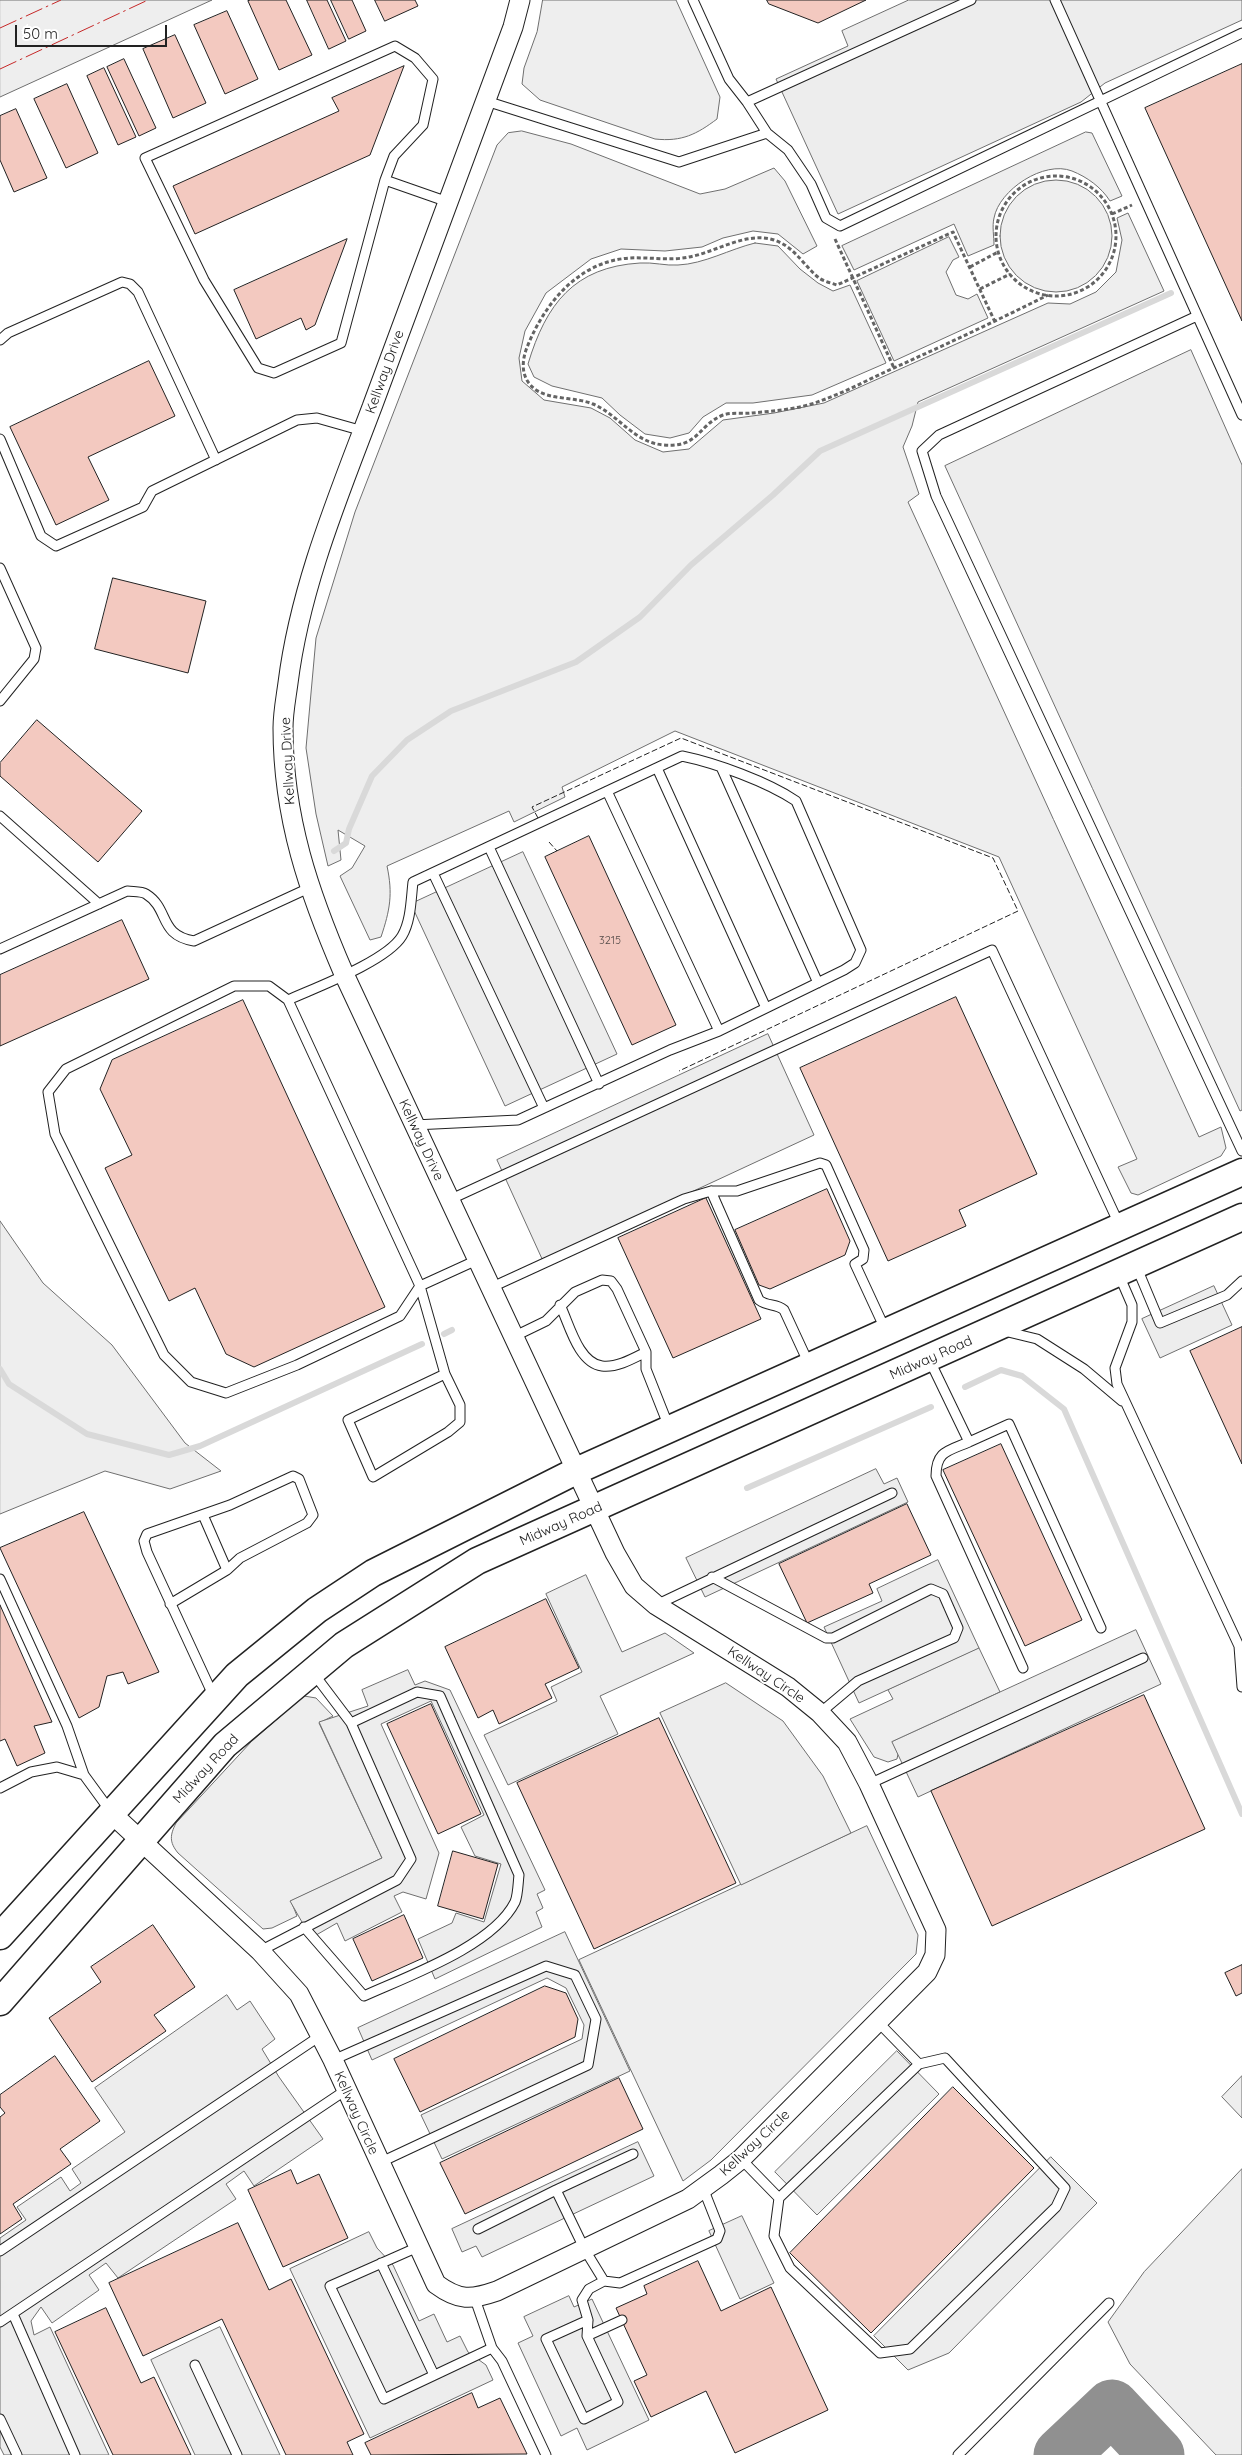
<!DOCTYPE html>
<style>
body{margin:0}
#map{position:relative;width:1242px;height:2455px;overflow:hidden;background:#fff;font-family:Quicksand,sans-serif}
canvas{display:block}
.scale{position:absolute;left:15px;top:25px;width:152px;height:22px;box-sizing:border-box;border:2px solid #222;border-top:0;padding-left:6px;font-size:15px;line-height:18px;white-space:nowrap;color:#222;-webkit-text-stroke:4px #fff;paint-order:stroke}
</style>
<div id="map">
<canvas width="1242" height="2455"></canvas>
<div class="scale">50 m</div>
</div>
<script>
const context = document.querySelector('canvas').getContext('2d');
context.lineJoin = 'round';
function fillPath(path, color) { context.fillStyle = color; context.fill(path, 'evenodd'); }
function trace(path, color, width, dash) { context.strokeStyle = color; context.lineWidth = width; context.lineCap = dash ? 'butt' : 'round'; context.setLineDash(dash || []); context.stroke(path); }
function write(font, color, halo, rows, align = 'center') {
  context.font = font + ' Quicksand,sans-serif'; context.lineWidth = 4; context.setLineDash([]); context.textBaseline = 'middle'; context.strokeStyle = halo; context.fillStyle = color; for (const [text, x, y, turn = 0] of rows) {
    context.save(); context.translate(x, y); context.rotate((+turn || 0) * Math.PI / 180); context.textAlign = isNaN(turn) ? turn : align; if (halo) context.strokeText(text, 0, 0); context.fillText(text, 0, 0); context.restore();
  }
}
const green = new Path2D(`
 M0,0H212L0,97Z
 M543,0H676L720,97L717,119C697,134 682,142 655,139L540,100L522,84L524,68L537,32Z
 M522,131L571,144L700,194L725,189L774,168L785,181L817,246L803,254L778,234L753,231L723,238L702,247L665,251L621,249L591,259L546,293L525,331L519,358L522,381L544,400L591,408L610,418L635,440L663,452L689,449L723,420L774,413L824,403L1048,303L1070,304L1096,292L1116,272L1122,240L1117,218L1128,213L1164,291L918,402L912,426L903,447L919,494L908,502L1199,1137L1221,1127L1226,1148L1221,1156L1138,1195L1131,1193L1118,1167L1137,1159L999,857L675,731L562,787L565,797L514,822L509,811L387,866C393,894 390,910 381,937L370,940L340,876L352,868L365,846L338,830L341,860L328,866L316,814L306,748L316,638L355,512L497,145L508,133Z
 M1086,132L1092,133L1122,196L1110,201C1101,187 1087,177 1072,171C1044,160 999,190 994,218C992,226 994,237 994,245L968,256L954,224L854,270L842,246Z
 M1000 236a56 56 0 1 1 112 0a56 56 0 1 1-112 0Z
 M949,237L959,257L953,260L946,272L956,295L968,299L977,294L988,318L894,361L857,281Z
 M755,243L778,246L800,269L818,283L833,291L850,285L886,363L812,395L753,403H726L703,417L689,433L670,438L645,434L620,415L602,398L552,386L534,377L528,364C546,304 574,267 640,263C653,262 666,266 678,265C704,264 730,249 755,243Z
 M0,1221L43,1283L112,1345L185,1443L221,1471L170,1489L105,1471L0,1514Z
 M979,1648L1000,1692L893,1742L898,1754L897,1759L888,1762L874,1757L850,1719L893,1699L888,1690Z
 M304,1696L316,1698L333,1716L319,1723L382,1858L291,1901L297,1916L272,1928L263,1929L178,1853C169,1842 170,1835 176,1823L251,1742Z
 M867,1826L918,1935L916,1954L711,2160L683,2181L579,1960Z
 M1242,2076V2118L1222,2097Z
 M1242,2169V2455H1216L1130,2364L1108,2322L1144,2272Z`);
const parking = new Path2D(`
 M909,0H1242V20L1105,83L1081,102L838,214L776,79L848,46L842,31Z
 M1191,350L1242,465V1110L1240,1111L945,466Z
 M523,852L617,1054L505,1106L411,904Z
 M768,1034L814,1135L543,1261L497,1160Z
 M1214,1286L1232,1325L1160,1358L1142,1319Z
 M876,1469L884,1484L897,1478L908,1502L705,1597L686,1558Z
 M938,1560L979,1648L859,1703L824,1627L882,1601L877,1589Z
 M586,1575L622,1652L665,1633L694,1653L600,1696L618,1734L508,1785L484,1735L557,1701L551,1687L582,1672L546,1594Z
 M1136,1630L1161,1684L918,1797L892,1742Z
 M408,1670L415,1685L425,1681L450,1690L545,1890L537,1894L543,1908L536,1912L542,1927L435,1979L418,1939L452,1923L456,1913L484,1922L501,1864L475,1856L461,1827L484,1815L431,1701L381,1724L439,1853L426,1899L403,1892L394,1896L402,1912L345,1941L337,1923L311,1938L290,1901L382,1858L319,1722L368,1706L362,1690Z
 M726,1683L783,1721L823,1776L851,1833L741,1885L660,1713Z
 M565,1932L630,2071L442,2159L421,2115L582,2039L584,2025L566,1988L547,1978L372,2060L358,2028Z
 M227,1995L237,2010L250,2001L275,2039L262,2049L279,2077L323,2139L254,2186L244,2171L226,2184L236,2199L118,2278L106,2263L89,2275L99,2290L52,2323L41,2307L31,2321L34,2335L50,2327L109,2455H4L0,2447V2238L26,2220L17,2207L61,2177L70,2191L81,2183L72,2169L125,2132L95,2088Z
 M897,2051L939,2094L817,2215L775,2172Z
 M638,2142L654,2176L482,2257L476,2246L462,2252L452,2229Z
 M1051,2157L1097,2203L949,2353L908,2370L874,2336Z
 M742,2216L774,2283L740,2299L709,2231Z
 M369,2232L377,2248L393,2265L419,2321L434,2314L447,2342L460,2336L468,2352L486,2365L493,2380L370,2438L290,2269Z
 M569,2296L574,2307L592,2299L649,2420L587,2450L577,2428L561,2436L518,2343L533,2336L524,2317Z
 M220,2327L280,2455H195L151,2360Z`);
const stream = new Path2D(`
 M334,851L346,843L349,829L372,776L407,740L451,711L576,662L640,617L691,565L773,495L820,451L1171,293
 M444,1334L452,1330
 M0,1369L9,1384L87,1434L169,1455L200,1446L422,1344
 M965,1387L1001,1370L1022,1376L1064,1409L1242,1814
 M747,1488L931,1407`);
const taxiway = new Path2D(`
 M1061,2455L1112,2407L1157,2455`);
const building = new Path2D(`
 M251,0H286L312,55L279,70L248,1Z
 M307,0H327L346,41L329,49Z
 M331,0H352L366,31L349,39Z
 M375,0H415L418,6L385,21Z
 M767,0H866L818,23L769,4Z
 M227,11L258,79L225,94L194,25Z
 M175,35L206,103L173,118L143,49Z
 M124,59L156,128L139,136L107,67Z
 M1242,64V321L1145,108Z
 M404,66L370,155L195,234L173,186L339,111L332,98Z
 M104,68L136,137L118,145L87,76Z
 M67,84L98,153L66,168L34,99Z
 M16,109L47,178L14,192L0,160V116Z
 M347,239L315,325L306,330L301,318L256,339L234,290Z
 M149,361L175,416L88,457L109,500L56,525L10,427Z
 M113,578L206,601L188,673L95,649Z
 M37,720L142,811L98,862L0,776V763Z
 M589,836L676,1025L632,1045L545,857Z
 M122,920L149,979L0,1046V975Z
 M956,997L1037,1174L959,1210L966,1226L888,1261L800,1068Z
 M243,1000L385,1307L254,1367L226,1354L195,1288L169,1301L105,1168L132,1155L100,1089L112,1060Z
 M827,1189L850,1241L845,1255L770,1289L759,1285L735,1230Z
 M706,1198L761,1319L673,1358L618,1238Z
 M1242,1327V1464L1190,1351Z
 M1001,1444L1082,1620L1025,1646L943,1470Z
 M907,1504L931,1555L869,1584L873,1593L807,1623L779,1564Z
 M84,1512L159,1672L128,1684L123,1672L107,1676L99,1707L79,1718L0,1548Z
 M546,1599L579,1668L545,1684L552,1698L499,1724L493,1710L478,1718L445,1647Z
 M0,1605L52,1722L34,1726L45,1753L17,1766L5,1739L0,1741Z
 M1144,1695L1205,1829L992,1926L931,1791Z
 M431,1704L481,1814L438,1834L387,1724Z
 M659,1718L736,1883L594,1949L517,1783Z
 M453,1851L498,1864L483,1919L438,1906Z
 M404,1915L423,1958L372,1981L353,1939Z
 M153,1925L195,1987L154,2015L166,2031L92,2082L49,2018L101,1982L91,1967Z
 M1242,1965V1993L1236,1996L1225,1973Z
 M545,1986L566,1993L578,2019L575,2037L420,2112L394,2059Z
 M55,2056L100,2121L60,2149L71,2164L13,2204L22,2219L0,2234V2117L5,2113L0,2107V2095Z
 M619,2078L643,2129L465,2214L440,2163Z
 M953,2087L1034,2168L871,2333L790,2253Z
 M291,2170L297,2184L319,2174L348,2238L283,2267L248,2190Z
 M238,2223L269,2290L291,2279L364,2434L347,2442L353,2455H286L222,2319L143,2356L109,2283Z
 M698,2261L721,2311L771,2287L828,2410L735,2453L706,2391L651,2417L634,2381L647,2375L616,2308L647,2294L644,2286Z
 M106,2308L141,2383L154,2377L191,2455H113L55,2332Z
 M472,2393L478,2408L500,2398L527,2454L371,2455L365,2443Z`);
const path = new Path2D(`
 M996 236a60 60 0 1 1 120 0a60 60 0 1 1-120 0Z
 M1112,214L1132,205
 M835,239L894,368
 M970,267L998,252
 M980,289L1010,274
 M995,322L953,232L837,285C831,283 823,281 819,278C803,265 795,247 774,240C747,231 716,252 689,257C671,261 649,257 630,258C578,261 543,305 526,350C521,365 522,380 536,390C551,400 576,397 593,404C619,415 634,443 664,445C699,448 698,425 723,415C732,412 743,414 752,413C774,411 800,409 820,401C846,392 871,378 896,367C947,344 998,320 1048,295`);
const lane = new Path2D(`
 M693,0L729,79L747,102
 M1055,0L1242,415
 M486,101L679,162L767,133L788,150L811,184L826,218L840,226L1242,33
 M767,133L747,102L971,0
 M385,180L341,343L274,373L258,368L204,280L145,158L395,46L415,58L433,79L423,125L394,156L385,180L448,202
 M1197,316L939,435L922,451L936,496L1242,1151
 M0,340L8,333L122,282L130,284L138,292L216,460
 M0,439L41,536L56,546L143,507L152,491L297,420L317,418L363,431
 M0,568L36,648L34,659L0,701
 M721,767L818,983
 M657,768L766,1008
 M607,791L719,1031
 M0,816L99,904
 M489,847L599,1084
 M433,873L544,1108
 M0,949L127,891C133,892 141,891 146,894C170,909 158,935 194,941L309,888
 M288,1000L420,1286L400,1316L297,1365L226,1393L191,1382L164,1355L55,1134L48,1092L66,1069L234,986H269L288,1000C317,987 387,961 402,936C411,921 411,899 413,882L682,756C716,763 768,782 796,801L861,950L855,963L844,970L719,1031L670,1050L518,1120L414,1125
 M711,1191L759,1300C768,1307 776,1303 784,1310L809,1364
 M449,1200L992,950L1119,1224
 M1137,1268L1160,1323L1227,1295L1242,1281
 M1119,1275L1132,1305V1322L1115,1368L1117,1384L1239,1646L1242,1687
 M490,1288L684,1199L711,1191H737L820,1163L826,1165L864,1250L863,1259L855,1264L886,1331
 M560,1305C569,1323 578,1363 602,1366C617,1368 634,1358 646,1352
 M1004,1331L1037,1339L1084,1369L1122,1401
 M513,1337L546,1321L575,1292L602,1280L611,1281L617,1289L646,1352V1369L669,1427
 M929,1359L969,1442C948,1451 936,1451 936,1476L1023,1668
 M445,1374L460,1405V1422L448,1432L373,1477L348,1420L445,1374L420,1286L477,1260
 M969,1442L1009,1424L1101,1628
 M203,1515L227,1570
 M712,1577L826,1638H833L931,1589L943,1594L958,1628L954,1638L858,1681L820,1713
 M0,1579L67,1726L84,1775L111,1812
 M170,1604L227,1570L240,1558L307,1523L313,1515L299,1479L293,1476L230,1505L147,1534L144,1541L147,1552L214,1697
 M656,1605L892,1493
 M869,1784L1143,1658
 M0,1788L31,1772L57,1767L84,1775
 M304,1927L364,1996C408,1976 493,1946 515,1902C518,1895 518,1883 519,1875L440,1696L417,1692L351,1723
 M260,1951L397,1880L411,1859L351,1723L314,1674
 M333,2060L546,1966L575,1975L596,2019L588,2065L379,2163
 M633,2154L556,2190L585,2250L604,2281L620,2283L717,2239L720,2231L703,2188
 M741,2159L779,2198L774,2236L790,2268L880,2353L910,2349L1056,2207L1065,2188L945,2058L919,2064L878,2022
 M779,2198L919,2064
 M478,2229L556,2190
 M418,2247L330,2286L384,2399L492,2348L475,2299
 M0,2251L320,2036
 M381,2263L434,2375
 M13,2314L75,2455
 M588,2320L587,2336L618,2402L584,2419L546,2339L588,2320L582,2300L589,2289L604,2281
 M0,2322L346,2090
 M587,2336L622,2320
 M492,2348L502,2361L546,2455
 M195,2365L237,2455
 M0,2419L17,2455
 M958,2455L1109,2303`);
const street = new Path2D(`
 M111,1813L260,1951L299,1994L333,2060L436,2284C459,2301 471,2300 497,2291L688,2199L721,2175L741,2159L927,1972L935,1955L936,1930L869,1784L847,1742L820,1713L788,1687L656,1605L634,1586L615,1553L344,974C309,893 283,818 283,728C283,713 286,698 288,683C300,587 338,497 372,407C419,280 466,153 513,27L520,0`);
const secondary = new Path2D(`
 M0,1936L237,1675L317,1610L373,1573L576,1471L1242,1172
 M0,2002L225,1745L344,1645L477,1561L1242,1217`);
const fence = new Path2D(`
 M538,818L532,807L681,738L993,858L1018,911L679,1071
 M549,842L557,851`);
const power = new Path2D(`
 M0,28L61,0
 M0,69L148,0`);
const numberNames = [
 ["3215",610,941]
];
const streetNames = [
 ["Kellway Drive",385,372,-70],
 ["Kellway Drive",288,761,-93],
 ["Kellway Drive",421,1140,65],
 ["Midway Road",931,1358,-24],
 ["Midway Road",561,1524,-24],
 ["Kellway Circle",766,1675,34],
 ["Midway Road",206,1769,-47],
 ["Kellway Circle",356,2113,66],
 ["Kellway Circle",755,2143,-43]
];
fillPath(green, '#eee');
trace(green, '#6f6f6f', 1);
fillPath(parking, '#ededed');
trace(parking, '#6f6f6f', 1);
trace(stream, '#d9d9d9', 6);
trace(taxiway, '#909090', 55);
fillPath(building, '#f3c9c0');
trace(building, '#222', 1);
trace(lane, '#222', 11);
trace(street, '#222', 21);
trace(secondary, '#222', 29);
trace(path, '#646464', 3, [4, 2.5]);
trace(lane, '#fff', 9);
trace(street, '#fff', 19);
trace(secondary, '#fff', 26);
trace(fence, '#222', 1, [6, 2.5]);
trace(power, '#c62828', 1, [18, 4, 2.5, 4]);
write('11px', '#564c4a', null, numberNames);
write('14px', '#222', '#fff', streetNames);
</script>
